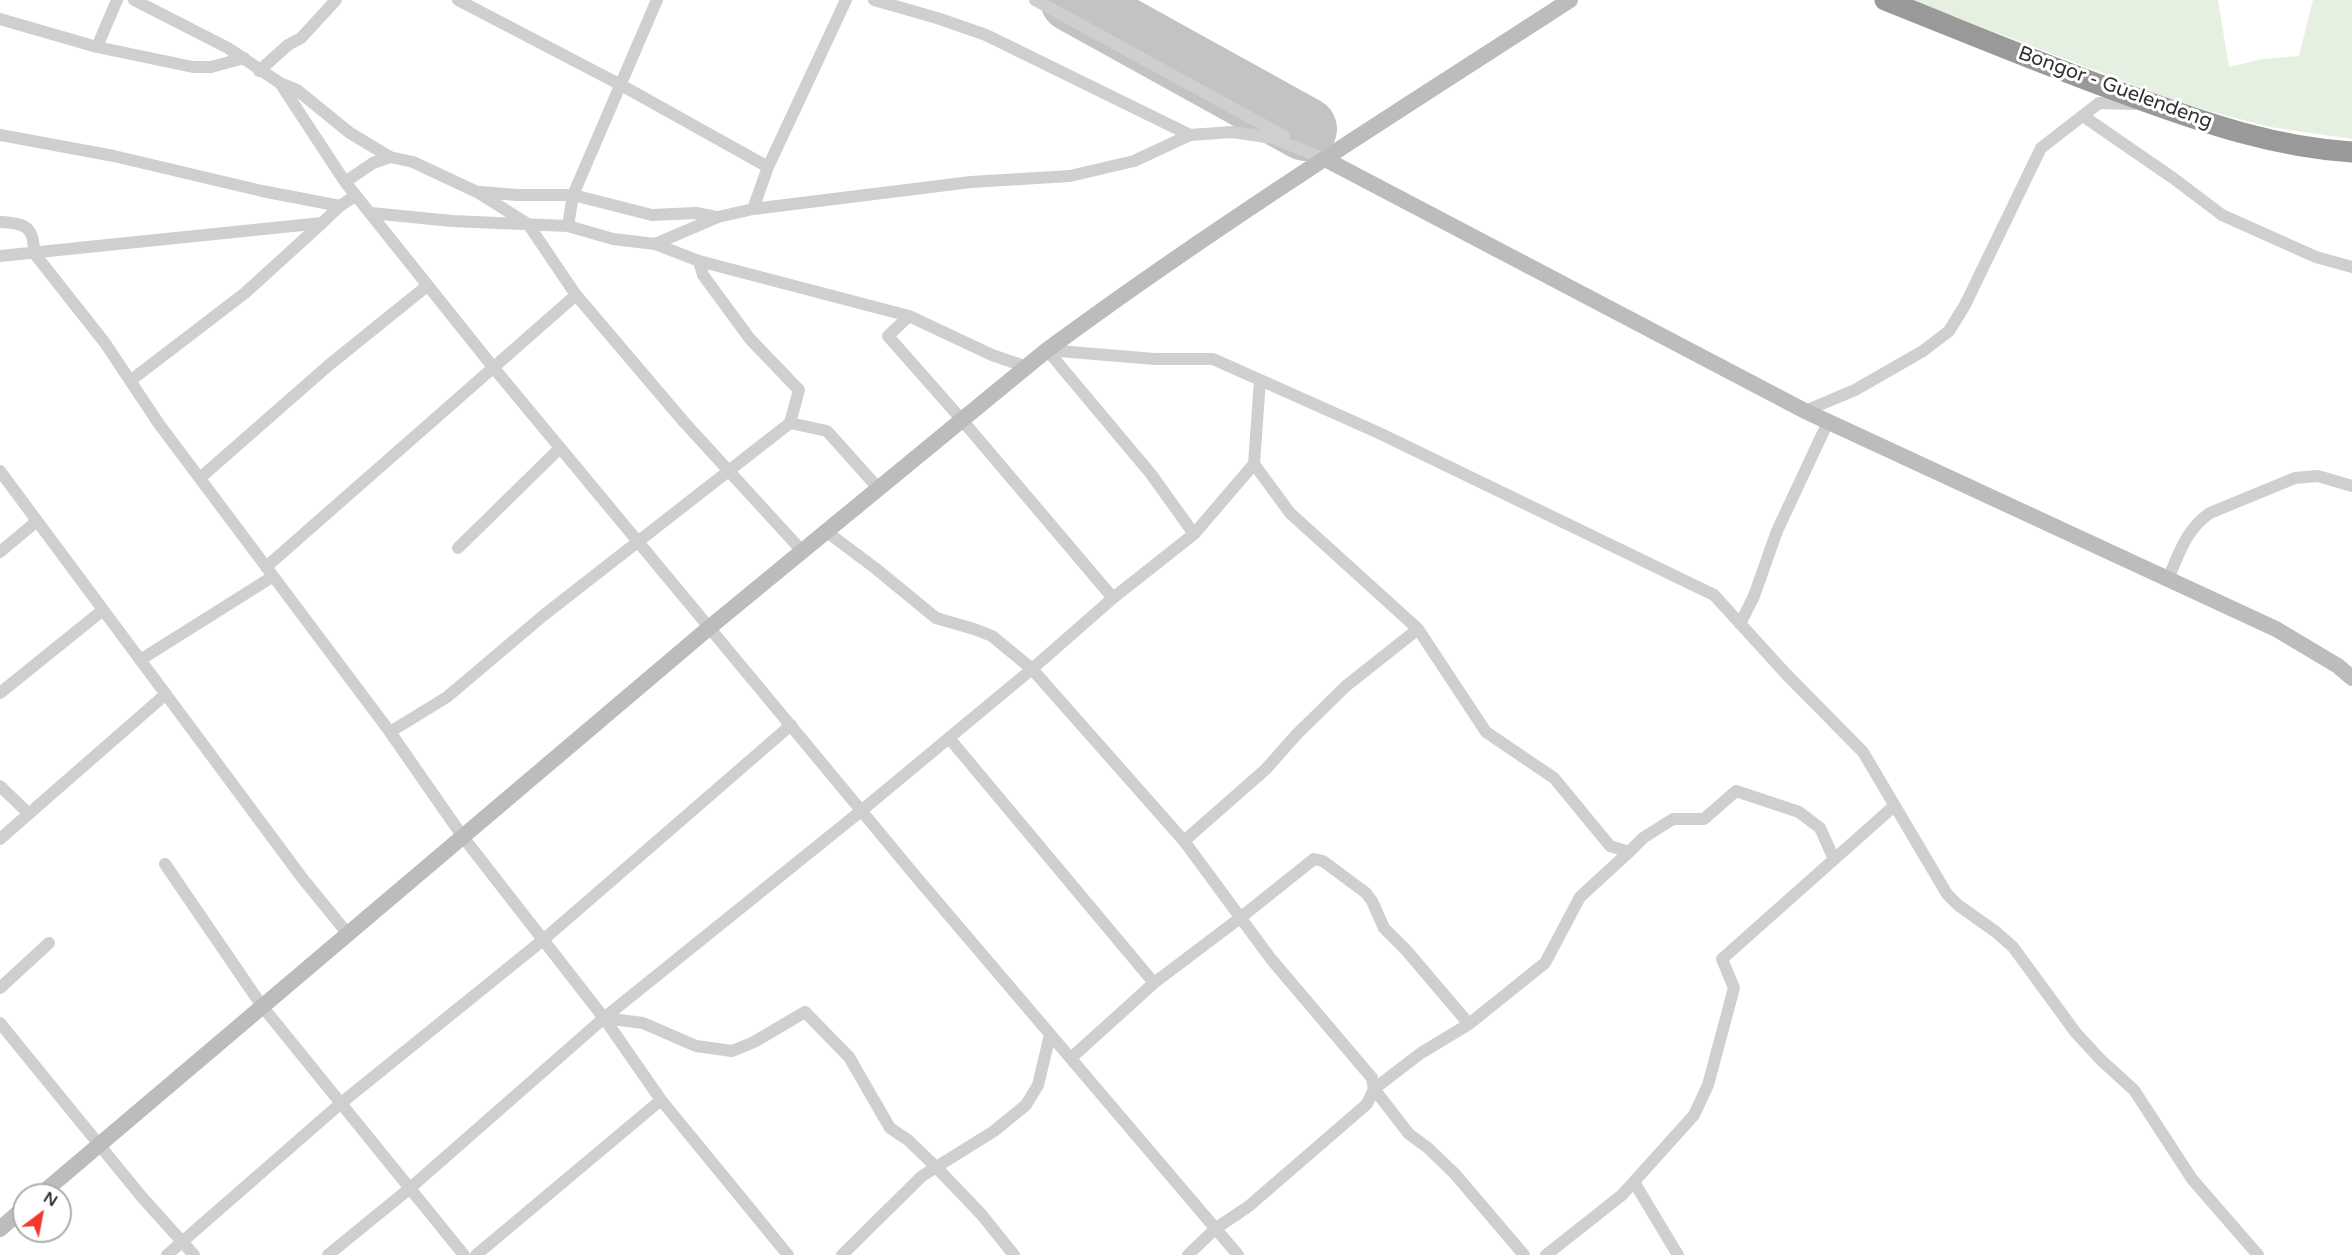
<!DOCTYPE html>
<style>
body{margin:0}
#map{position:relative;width:2352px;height:1255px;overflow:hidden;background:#fff;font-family:"Varela Round",sans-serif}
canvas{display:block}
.north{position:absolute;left:12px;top:1183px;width:60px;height:60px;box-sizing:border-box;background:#fff;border:2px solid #adadad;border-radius:50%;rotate:32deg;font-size:16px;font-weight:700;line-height:24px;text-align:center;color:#323232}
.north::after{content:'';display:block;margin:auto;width:21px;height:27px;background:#f4372a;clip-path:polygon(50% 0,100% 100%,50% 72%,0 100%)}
</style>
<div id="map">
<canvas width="2352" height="1255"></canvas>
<div class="north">N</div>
</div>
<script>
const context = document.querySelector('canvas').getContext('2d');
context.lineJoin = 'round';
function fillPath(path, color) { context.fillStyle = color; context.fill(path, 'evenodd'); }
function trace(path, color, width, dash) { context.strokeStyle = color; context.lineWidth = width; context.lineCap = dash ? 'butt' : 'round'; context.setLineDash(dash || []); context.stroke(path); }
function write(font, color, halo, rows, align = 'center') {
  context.font = font + ' "Varela Round",sans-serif'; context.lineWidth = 6; context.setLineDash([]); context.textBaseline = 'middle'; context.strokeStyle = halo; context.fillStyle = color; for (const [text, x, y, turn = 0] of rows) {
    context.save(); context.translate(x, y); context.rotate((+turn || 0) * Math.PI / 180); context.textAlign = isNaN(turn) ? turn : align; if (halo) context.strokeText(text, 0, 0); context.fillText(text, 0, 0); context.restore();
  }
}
const green = new Path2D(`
 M1911,0H2218L2229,67L2262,59L2299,56L2313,0H2352V139L2270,127L2186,105Z`);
const runway = new Path2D(`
 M1072,0L1305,129`);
const street = new Path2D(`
 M134,0L228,48L280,83L345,182L493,367L918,879L1238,1255
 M458,0L621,85L768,167
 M874,0L937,18L986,35L1190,135
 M1035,0L1284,136
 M0,19L97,47L193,67H211L244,58
 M97,47L117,0
 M259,71L288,45L301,38L336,0
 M280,83L297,90L350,133L390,157
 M2083,116L2173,178L2222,215L2316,257L2352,267
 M0,135L114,156L262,191L340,206
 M345,182L373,163L390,157L413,162L477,192L528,224L576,295L684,422L803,552
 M481,192L517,195H573L652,215L696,213L716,217
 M753,209L768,167L846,0
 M371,213L452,221L568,226L613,239L655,244L699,261L909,316L992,355L1027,367
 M0,222C26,223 34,227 34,253L105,343L159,424L390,732L463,837L604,1018L661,1100L788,1255
 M568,226L573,195L657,0
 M655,244L718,217L753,209L971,182L1070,176L1134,161L1190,135L1232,132L1273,138L1325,159
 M0,256L322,223L340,206L355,196
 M699,261L703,275L750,339L799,390L790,423L827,431L879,489
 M909,316L888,336L962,420L1113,598
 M1047,350L1155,359H1213L1379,433L1714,595L1787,675L1863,752L1947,894L1958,905L1996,932L2013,947L2076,1033L2101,1060L2134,1090L2192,1179L2258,1255
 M1047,350L1151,474L1194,534
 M130,381L245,293L322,223
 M1805,411L1855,390L1923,351L1949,331L1965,305L2041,148L2099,103L2134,104
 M1254,464L1290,513L1418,629L1486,732L1554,778L1610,846L1629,852L1643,838L1673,819H1704L1736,791L1799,812L1820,828L1834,859
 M0,471L303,879L348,934
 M200,478L329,365L427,286
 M827,532L875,568L936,618L974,629L992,636L1032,669L1184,841L1271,959L1372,1078L1374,1089L1367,1104L1249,1206L1215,1229L1188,1255
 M458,548L560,448
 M0,552L37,521
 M266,567L576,295
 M2168,579C2179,554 2186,529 2210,513L2295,478L2318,476L2352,486
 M1740,624L1754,596L1777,531L1828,422
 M140,660L272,577
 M0,693L103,610
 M390,732L447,697L544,615L790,423
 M949,738L1154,983
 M0,786L29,814
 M0,839L166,694
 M1184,841L1266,769L1296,735L1346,686L1418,629
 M165,864L262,1006L464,1255
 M0,988L49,943
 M604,1018L643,1023L696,1046L732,1051L754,1042L805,1012L849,1057L890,1128L908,1140L936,1167L981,1214L1014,1255
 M0,1023L141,1196L194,1255
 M1071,1058L1154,983L1240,918L1314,859L1323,861L1366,893L1372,901L1384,928L1406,950L1469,1024
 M1634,1182L1678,1255
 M167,1255L340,1104L543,940L791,725
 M328,1255L409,1189L604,1018L861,811L1032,669L1113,598L1194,534L1254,464L1260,380
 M476,1255L661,1100
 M842,1255L922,1176L994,1131L1026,1105L1038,1085L1050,1035
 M1524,1255L1455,1174L1428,1148L1409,1134L1374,1089L1421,1053L1469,1024L1545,963L1580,897L1629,852
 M1546,1255L1622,1195L1694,1115L1708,1085L1734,988L1722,959L1893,807`);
const secondary = new Path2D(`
 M1325,159L1805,411L2276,629L2338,666L2352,678
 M40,1195L710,627L1047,350C1216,225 1394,114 1570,0
 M0,1229L24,1208`);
const highway = new Path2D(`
 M1885,0C1968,33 2051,68 2136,98C2208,124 2275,147 2352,152`);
const streetNames = [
 ["Bongor - Guelendeng",2115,88,20]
];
fillPath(green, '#e6f0e0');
trace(runway, '#c3c3c3', 64);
trace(street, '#cfcfcf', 12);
trace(secondary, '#bcbcbc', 16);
trace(highway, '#999', 21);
write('20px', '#323232', '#fff', streetNames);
</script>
